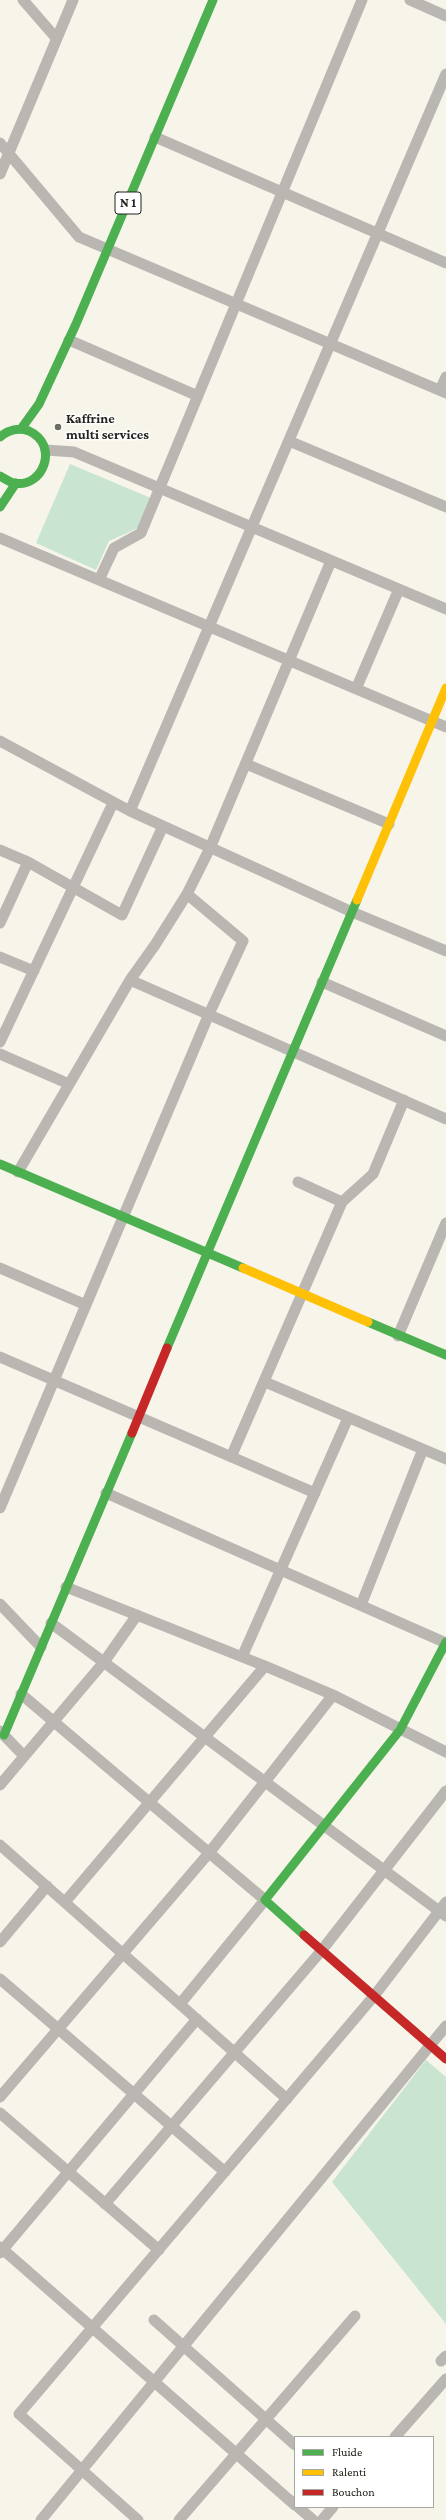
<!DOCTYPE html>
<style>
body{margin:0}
#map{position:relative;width:446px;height:2520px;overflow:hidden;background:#f7f5ea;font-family:"Crimson Pro",serif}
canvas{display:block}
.legend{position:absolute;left:294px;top:2436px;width:140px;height:72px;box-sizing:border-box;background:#fff;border:1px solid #a7a7a4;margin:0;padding:5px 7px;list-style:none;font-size:12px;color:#23221b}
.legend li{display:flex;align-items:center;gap:8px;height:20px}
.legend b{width:20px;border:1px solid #a7a7a4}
</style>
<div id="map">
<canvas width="446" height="2520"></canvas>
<ul class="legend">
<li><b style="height:5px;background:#4caf50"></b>Fluide</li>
<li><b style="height:5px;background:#ffc107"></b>Ralenti</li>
<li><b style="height:5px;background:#c62828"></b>Bouchon</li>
</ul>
</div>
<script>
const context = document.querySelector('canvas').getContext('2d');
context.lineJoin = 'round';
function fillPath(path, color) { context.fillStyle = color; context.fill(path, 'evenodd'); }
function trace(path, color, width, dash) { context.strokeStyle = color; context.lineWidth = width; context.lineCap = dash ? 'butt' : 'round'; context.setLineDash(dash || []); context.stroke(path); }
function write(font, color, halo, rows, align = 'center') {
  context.font = font + ' "Crimson Pro",serif'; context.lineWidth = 3; context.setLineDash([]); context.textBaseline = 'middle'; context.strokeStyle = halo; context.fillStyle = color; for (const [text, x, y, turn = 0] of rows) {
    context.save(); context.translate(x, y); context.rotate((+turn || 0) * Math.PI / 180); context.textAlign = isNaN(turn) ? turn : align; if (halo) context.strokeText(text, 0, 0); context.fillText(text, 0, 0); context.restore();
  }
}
const green = new Path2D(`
 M70,464L151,498L138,528L109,541L96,570L36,543Z
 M426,2060L446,2077V2324L332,2182Z`);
const street = new Path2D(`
 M23,0L56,38
 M410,0L446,16
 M155,137L446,263
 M0,143L79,237L446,393
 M0,174L73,0
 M69,340L198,396
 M440,390L446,377
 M289,441L446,507
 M46,450L74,452L446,609
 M0,538L446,727
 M99,580L114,548L141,533L362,0
 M356,689L399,589
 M0,741L130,811L352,912L446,951
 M246,764L389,824
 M130,811L446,74
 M0,850L28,862L122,915L163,826
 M0,923L28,862
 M0,957L34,971
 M130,980L446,1119
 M322,982L446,1036
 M0,1042L113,803
 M0,1054L69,1084
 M18,1172L130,980L155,945L187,894L210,848L331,561
 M298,1182L342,1202
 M0,1268L86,1305
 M398,1336L446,1223
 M0,1357L315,1493
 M265,1382L446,1459
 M231,1457L342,1202L373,1174L404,1100
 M106,1493L446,1643
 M0,1508L209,1014L243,941L187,894
 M66,1587L265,1666L333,1695L446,1752
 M0,1604L41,1647
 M361,1605L423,1449
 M51,1623L446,1916
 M242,1657L348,1418
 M21,1694L265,1900L180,2004
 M0,1731L24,1756
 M0,1785L104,1662L137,1615
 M0,1845L287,2099
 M65,1902L265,1666
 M0,1942L47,1886
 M0,1979L225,2172
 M0,2097L209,1853L333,1695
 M0,2113L159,2250
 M105,2204L322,1950L446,1791
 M0,2247L295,2505
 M0,2253L197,2019
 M154,2320L295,2445
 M441,2361L446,2356
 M395,2437L446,2379
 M298,2507L313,2520
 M41,2520L446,2026
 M138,2520L19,2414L374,1996L446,1902
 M179,2520L355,2316
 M322,2520L333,2507`);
const fast = new Path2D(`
 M21,429L39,404L76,324L213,0
 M0,437C8,430 19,427 29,431C60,445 43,489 14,483C9,482 4,478 0,476
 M0,507L16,483
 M0,1164L243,1268
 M368,1322L446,1355
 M167,1348L357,900
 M4,1735L132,1433
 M304,1935L265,1900L400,1730L446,1642`);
const slow = new Path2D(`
 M357,900L446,688
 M243,1268L368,1322`);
const jam = new Path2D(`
 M132,1433L167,1348
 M304,1935L446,2059`);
const markers = [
 [58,427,4,"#6d6c63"]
];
const shields = [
 [128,203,26]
];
const shieldNames = [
 ["N 1",128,203]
];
const poiNames = [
 ["Kaffrine",66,419],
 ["multi services",66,435]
];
fillPath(green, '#c9e4d1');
trace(street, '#bab7b3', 11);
trace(fast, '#4caf50', 9);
trace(slow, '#ffc107', 9);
trace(jam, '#c62828', 9);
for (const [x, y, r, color] of markers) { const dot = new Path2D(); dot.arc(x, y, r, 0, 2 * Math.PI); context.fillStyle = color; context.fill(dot); trace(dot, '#fff', 1.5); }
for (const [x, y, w] of shields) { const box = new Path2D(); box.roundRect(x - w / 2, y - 11, w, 22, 3); context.fillStyle = '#fff'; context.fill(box); trace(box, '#23221b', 1); }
write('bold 13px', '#23221b', null, shieldNames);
write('bold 14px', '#23221b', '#fff', poiNames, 'left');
</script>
